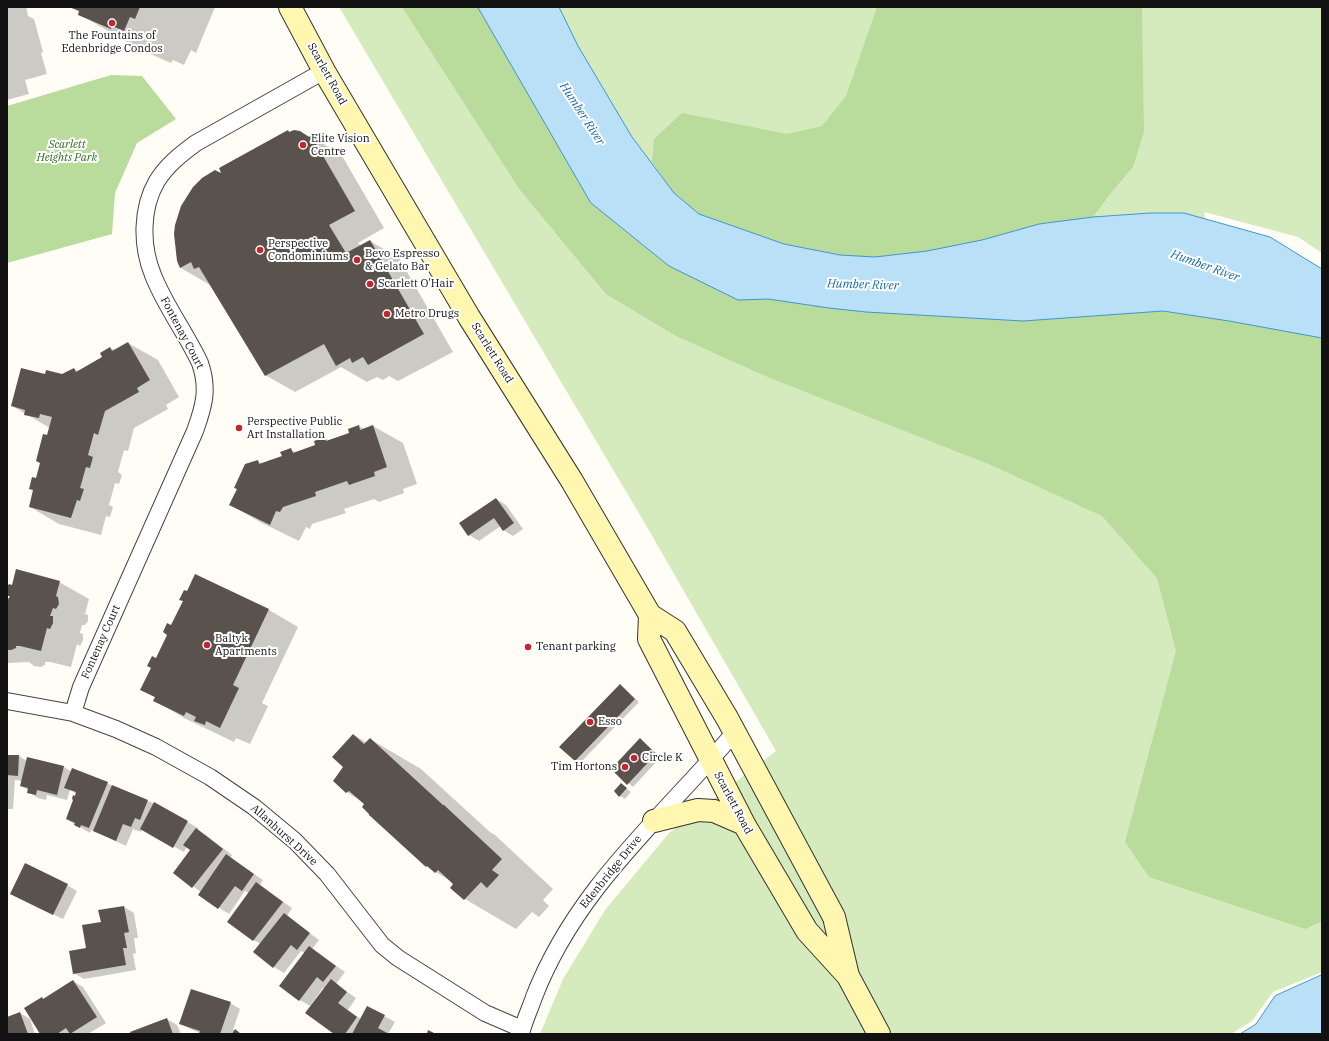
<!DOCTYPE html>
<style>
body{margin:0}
#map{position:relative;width:1329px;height:1041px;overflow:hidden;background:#fffdf5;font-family:"IBM Plex Serif",serif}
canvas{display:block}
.frame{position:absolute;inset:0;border:8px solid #111;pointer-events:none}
</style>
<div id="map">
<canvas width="1329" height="1041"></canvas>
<div class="frame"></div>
</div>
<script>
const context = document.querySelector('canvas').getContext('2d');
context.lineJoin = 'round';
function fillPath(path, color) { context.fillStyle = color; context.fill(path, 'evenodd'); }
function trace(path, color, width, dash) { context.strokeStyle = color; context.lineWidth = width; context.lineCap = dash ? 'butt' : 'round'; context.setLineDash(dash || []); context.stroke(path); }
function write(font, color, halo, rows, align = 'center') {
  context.font = font + ' "IBM Plex Serif",serif'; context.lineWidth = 4; context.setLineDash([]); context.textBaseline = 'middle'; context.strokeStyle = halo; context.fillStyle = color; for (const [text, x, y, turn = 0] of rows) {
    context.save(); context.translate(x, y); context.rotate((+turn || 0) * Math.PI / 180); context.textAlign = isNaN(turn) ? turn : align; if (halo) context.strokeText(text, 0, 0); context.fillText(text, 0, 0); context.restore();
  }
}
const green = new Path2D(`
 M339,7H1322V253L1298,237L1204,212L1221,306L1322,330V972L1273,992L1252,1021L1231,1034H540L563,979L605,910L669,833L776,751L647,527Z`);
const forest = new Path2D(`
 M402,7H478L738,300L768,299L829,308L866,312L1023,321L1163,311L1229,321L1322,338V921L1305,929L1149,877L1125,842L1176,651L1157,578L1102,516L991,465L770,378L676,336L606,294L520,190Z
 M877,7H1142L1144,132L1133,167L1110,194L1093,217L1039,224L982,240L927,251L875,257L840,255L784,244L699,214L674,193L652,162L654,139L682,113L787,134L822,126L846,96Z
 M111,75L142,76L176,119L137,143L115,193L112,234L7,263V106Z`);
const water = new Path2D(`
 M478,7H559L578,46L632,137L674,193L699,214L784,244L840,255L875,257L927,251L982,240L1039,224L1093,217L1150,213H1184L1270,237L1322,269V338L1229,321L1163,311L1023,321L866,312L829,308L768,299L738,300L669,266L591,203Z
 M1322,975V1034H1240L1256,1024L1275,996Z`);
const shadow = new Path2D(`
 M7,7H26L28,16L34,19L43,52L41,53L47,74L25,80L29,94L7,100Z
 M72,7H215L196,53L191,50L184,65L173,60L171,63L139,49L79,14L80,12Z
 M288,131L291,133L300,132L310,137H311L341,154L384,228L358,243L361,246L370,241L399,258L453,352L398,381L389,376L383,380L377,377L367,382L341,367L295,392L265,375L210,285L181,268L176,254L224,175Z
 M128,343L158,360L179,397L166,405L168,409L134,428L128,451L124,450L118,472L122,475L119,484L115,483L109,505L113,507L110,517L106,516L101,535L59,524L30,507L34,491L30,488L37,479L50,428L12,406L46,375H62L74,369L78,371L103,357L110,348L115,350Z
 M359,426L364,429L373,426L403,443L417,484L403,489L404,493L379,502L374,499L344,509L346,513L312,524L310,529L306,527L299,541L260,522L231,505L258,461L263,464L283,457L291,450L296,452L317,446L325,438L330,441L351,434Z
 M496,499L506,505L523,529L513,536L503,530L501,526L479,541L469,535L461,523Z
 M196,575L269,610L298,627L262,703L268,706L250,744L236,738L234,742L184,718L154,700L156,698L142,690Z
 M59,582L89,599L85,614L88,615V621L85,625H82L80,633L83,634V640L80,646L77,644L71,667L50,662H45V665L41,667L34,666L29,662L8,663V666H7V602L11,597L7,595V589L13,586Z
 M620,685L624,688L639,702L580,763L575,760Z
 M354,735L367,743L370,739L421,769L490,832L495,835L553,889L543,900L549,906L539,917L532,912L516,929L465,899L451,888L454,884L452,882L426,866L365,804L347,792L334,780L344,767Z
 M640,739L661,757L633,787L612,769Z
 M7,756H19L27,761L28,758L64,767L72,772L107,783L117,788L155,804L198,828L197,830L206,835L232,855L230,858L263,880L260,885L292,908L287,916L319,940L312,949L345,972L336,984L356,998L348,1010L361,1019L368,1007L395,1022L388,1034H335L324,989L323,988L310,1006L300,1000L305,953L301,951L284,973L274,967L261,944L253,940L249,893L245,891L229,914L199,895L201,892L174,873L192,850L187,846L184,852L142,829L141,832L133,829L126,846L91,830L90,833L85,830L67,819L77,794L70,790L67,800L47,795L46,800L38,798L28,792V790L21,786L22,781L15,780L13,809H7Z
 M621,784L631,792L625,799L620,796Z
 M67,885L77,891L63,919L21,899Z
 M124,907L134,913L138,938H134L136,953L133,954L136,970L84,979L74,973L88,949Z
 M73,981L83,987L106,1023L88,1034H41L42,998L44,1000Z
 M230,1003L240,1009L233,1030L241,1034H200V1033L190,1029L180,1023Z
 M20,1013L30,1019L35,1034H7V1018Z
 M167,1019L177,1025L181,1034H132Z`);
const building = new Path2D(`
 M69,7H140L135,19L130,17L124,31L112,26L111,29L78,15L79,11Z
 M288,130L289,132L294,130L300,131L309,137L311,135L355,211L329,225L346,253L370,240L424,334L368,365L363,357L352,363L350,358L336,366L324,344L265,376L199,267L194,269L191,262L180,268L177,261L174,234L175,225L181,206L193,187L202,178L215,170L221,173L219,168Z
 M128,342L150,380L137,388L139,392L105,411L98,435L94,433L88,455L93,457L90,468L86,467L80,488L84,489L80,501L77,500L71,518L29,507L33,490L29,489L32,477L36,478L40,463L36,461L43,434L47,435L52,417L40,414L39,418L24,415L25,410L11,406L21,368L45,374L46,370L62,374L74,368L76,372L102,357L100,353L110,347L112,351Z
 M359,425L360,430L373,425L387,467L374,472L375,476L349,485L347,481L315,492L316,496L283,507L280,512L276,511L270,525L229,505L237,489L234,488L245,464L258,460L259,464L282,456L280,452L291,448L293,453L315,445L314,441L325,437L326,441L349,433L348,429Z
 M496,498L514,523L503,531L494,518L468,536L459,523Z
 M16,569L60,581L56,596L58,597L59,604L56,609L53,608L50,616H53V623L50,629L47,628L41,651L20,646H16V648L11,650H7V601L10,596H7V587L9,584L12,585Z
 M195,574L269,609L233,685L239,688L220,728L206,721L205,725L194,721L196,717L186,712L184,716L153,701L155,697L140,690L151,668L147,666L152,656L156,658L167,635L163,632L167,623L171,625L183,601L179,600L184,590L187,591Z
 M620,684L635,699L575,761L559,747Z
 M353,734L364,744L370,738L443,805H444L502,859L492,870L499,875L487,888L481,882L464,900L450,888L453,884L438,870L435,873L427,866L426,867L369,815V814L362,807L364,804L349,791L346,793L333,781L343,767L332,757Z
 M640,738L656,754L627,785L611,769Z
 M7,755H19L18,776L7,775Z
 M27,757L64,766L57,795L37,790L36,795L27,793L28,788L20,786Z
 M72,768L108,782L89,828L81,825L80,828L74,825L75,823L66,819L73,800L72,799L73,795L75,796L76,792L64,788Z
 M621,783L627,788L619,797L614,791Z
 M112,785L148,800L140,820L135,818L131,827L123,824L116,841L93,831Z
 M154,802L188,821L173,848L140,829Z
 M196,828L223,849L192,888L173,873L190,850L183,845Z
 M226,854L254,874L242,891L235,886L218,909L198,895Z
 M25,863L68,884L53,915L10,894Z
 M256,882L283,902L253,941L227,922Z
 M124,906L129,932L124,933L127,948H123L126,965L73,974L69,951L86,948L82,925L101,922L98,910Z
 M284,913L310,933L297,950L291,945L273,968L253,952Z
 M309,946L336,966L323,982L317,977L299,1001L279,986Z
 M331,979L347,992L338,1003L357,1017L345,1034H334L305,1013Z
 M73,980L97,1017L70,1034L66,1028L57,1034H40L24,1008L42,997L43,999Z
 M191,989L231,1002L220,1034H199L200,1031L179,1024Z
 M367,1006L385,1015L378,1028L389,1034H352Z
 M20,1012L28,1034H7V1017Z
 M167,1018L173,1034H131L130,1032Z
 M235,1029L241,1034H232Z
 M428,1030L436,1034H427Z`);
const minor = new Path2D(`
 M7,701L73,713L116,729L156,747L210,777L254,807L295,841L327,874L382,945L398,958L485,1013L522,1029
 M73,713L81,687L195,431C204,406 209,389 200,363C186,333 165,306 153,275C141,246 141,208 157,181C167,165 181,154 196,143L324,71
 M521,1034C524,1021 530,1009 534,997C576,888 661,819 734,733`);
const secondary = new Path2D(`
 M290,7L324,71L469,317L572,481L650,615L675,631L727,718L834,917L848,976
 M650,615L649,639L744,824L807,931L848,976L879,1034
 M654,821L698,810L714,811L744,824`);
const markers = [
 [112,23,4,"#c4262e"],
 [303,145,4,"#c4262e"],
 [260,250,4,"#c4262e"],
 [357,260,4,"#c4262e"],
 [370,284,4,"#c4262e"],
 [387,314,4,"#c4262e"],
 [239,428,4,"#c4262e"],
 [207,645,4,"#c4262e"],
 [528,647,4,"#c4262e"],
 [590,722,4,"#c4262e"],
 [634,758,4,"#c4262e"],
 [625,767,4,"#c4262e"]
];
const poiNames = [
 ["The Fountains of",112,36,"center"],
 ["Edenbridge Condos",112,49,"center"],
 ["Elite Vision",311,139],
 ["Centre",311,152],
 ["Perspective",268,244],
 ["Condominiums",268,257],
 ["Bevo Espresso",365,254],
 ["& Gelato Bar",365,267],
 ["Scarlett O'Hair",378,284],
 ["Metro Drugs",395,314],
 ["Perspective Public",247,422],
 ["Art Installation",247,435],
 ["Baltyk",215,639],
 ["Apartments",215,652],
 ["Tenant parking",536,647],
 ["Esso",598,722],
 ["Circle K",642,758],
 ["Tim Hortons",617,767,"right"]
];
const streetNames = [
 ["Scarlett Road",327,74,61],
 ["Fontenay Court",182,333,62],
 ["Scarlett Road",492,353,58],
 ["Fontenay Court",101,642,-66],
 ["Scarlett Road",733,803,62],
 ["Allanhurst Drive",284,835,42],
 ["Edenbridge Drive",611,872,-51]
];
const parkNames = [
 ["Scarlett",67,145],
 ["Heights Park",67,158]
];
const waterNames = [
 ["Humber River",582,114,57],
 ["Humber River",1205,266,20],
 ["Humber River",863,285,2]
];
fillPath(green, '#d5ebbd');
fillPath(forest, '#b9dc9c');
fillPath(water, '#b9e0f7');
trace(water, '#3f96cf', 1);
fillPath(shadow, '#0003');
fillPath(building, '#5a524d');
trace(minor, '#444', 18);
trace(secondary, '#333', 24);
trace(minor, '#fff', 16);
trace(secondary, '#fff6b0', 22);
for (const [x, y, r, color] of markers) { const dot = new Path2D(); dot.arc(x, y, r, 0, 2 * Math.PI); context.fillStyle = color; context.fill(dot); trace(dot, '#fff', 1.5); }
write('11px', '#111', '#fff', poiNames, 'left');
write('11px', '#111', '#fff', streetNames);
write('italic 11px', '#2f6b1f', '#fff', parkNames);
write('italic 12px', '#1768a6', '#fff', waterNames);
</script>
